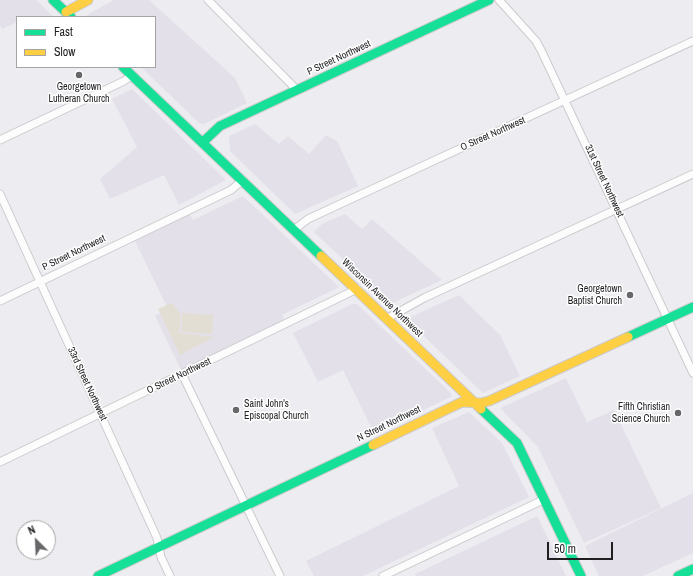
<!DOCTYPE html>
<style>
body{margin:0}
#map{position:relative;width:693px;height:576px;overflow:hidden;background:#edecf0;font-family:"Archivo Narrow",sans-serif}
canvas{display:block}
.legend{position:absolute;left:16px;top:16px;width:140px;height:52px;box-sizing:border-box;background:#fff;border:1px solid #a5a5a6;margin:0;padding:5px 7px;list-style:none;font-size:12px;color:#1f1e21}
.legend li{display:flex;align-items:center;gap:8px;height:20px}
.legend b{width:20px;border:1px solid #a5a5a6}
.north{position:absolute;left:16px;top:520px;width:40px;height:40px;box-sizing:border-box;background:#fff;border:1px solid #a5a5a6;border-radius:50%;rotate:336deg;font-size:11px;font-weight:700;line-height:16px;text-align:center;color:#1f1e21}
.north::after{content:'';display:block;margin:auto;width:14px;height:18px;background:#676669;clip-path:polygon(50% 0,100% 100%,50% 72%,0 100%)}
.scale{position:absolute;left:547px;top:542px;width:66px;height:18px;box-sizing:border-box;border:2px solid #1f1e21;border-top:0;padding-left:5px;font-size:12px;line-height:14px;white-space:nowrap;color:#1f1e21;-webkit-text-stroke:3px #fff;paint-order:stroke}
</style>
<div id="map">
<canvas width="693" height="576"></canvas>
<ul class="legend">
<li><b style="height:5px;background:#16e098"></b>Fast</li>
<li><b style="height:5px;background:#ffcf43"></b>Slow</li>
</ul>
<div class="north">N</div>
<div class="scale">50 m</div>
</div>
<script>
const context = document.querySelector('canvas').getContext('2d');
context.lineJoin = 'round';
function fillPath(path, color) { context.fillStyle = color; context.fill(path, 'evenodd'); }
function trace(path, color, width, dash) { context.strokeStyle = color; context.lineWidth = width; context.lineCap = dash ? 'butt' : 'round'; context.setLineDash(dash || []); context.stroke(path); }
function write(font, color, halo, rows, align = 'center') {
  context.font = font + ' "Archivo Narrow",sans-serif'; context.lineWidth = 3; context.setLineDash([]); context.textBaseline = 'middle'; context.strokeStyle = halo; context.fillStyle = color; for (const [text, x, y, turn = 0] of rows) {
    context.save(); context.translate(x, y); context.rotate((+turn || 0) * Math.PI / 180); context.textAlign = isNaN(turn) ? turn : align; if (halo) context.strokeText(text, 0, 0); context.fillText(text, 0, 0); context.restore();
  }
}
const built = new Path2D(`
 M0,0H36L54,17H17V22L2,29L0,25Z
 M114,0H149L235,78L247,103L204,124L199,123L141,67H155V17H89L87,15Z
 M132,89L226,180L179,205L164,175L110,199L100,179L137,147L112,99Z
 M255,124L279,144L288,136L309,154L326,135L337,141L358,186L295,214L230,151L229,136Z
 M243,196L339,287L282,315L286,324L183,374L155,316L168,309L133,237L188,210L193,220Z
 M345,214L362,229L372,219L442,280L390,304L314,232L322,224Z
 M459,295L500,335L520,376L483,393L406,319Z
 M352,304H357L451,393V397L374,433L343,370L318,382L293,333Z
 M566,378L587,422L614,410L661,508L584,543L538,447L500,408Z
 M469,412L502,443L529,497L363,576H314L306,561L459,486L432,428Z
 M693,493V553L643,576H599L585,546Z
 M537,516L566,576H416L415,574Z`);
const green = new Path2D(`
 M172,303L181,314L179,333L214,337L180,355L158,309Z
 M182,313L213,315L212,334L181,332Z`);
const street = new Path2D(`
 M208,0L297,90
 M499,0L536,41L541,50L693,373
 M0,140L124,81L132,75
 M0,194L157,538L161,557L170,576
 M295,229L308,219L351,199L693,41
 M0,301L231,190L243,180
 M388,318L424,298L693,174
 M182,374L280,576
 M0,462L357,289
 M383,576L545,499`);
const fast = new Path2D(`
 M53,0L71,17
 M123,67L321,256
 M203,142L220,126L489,0
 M628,337L693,307
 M481,409L517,443L581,576
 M98,576L373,445
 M678,576L693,569`);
const slow = new Path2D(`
 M66,12L88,0
 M321,256L481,409
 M373,445L462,402L481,403L489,401L628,337`);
const markers = [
 [79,75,4,"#676669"],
 [630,295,4,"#676669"],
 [236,410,4,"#676669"],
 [678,413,4,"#676669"]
];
const streetNames = [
 ["P Street Northwest",339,58,-25],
 ["O Street Northwest",493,134,-24],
 ["31st Street Northwest",604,181,65],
 ["P Street Northwest",74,253,-26],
 ["Wisconsin Avenue Northwest",382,298,44],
 ["O Street Northwest",179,376,-26],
 ["33rd Street Northwest",87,384,65],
 ["N Street Northwest",389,424,-26]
];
const poiNames = [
 ["Georgetown",79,87,"center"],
 ["Lutheran Church",79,99,"center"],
 ["Georgetown",622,289],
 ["Baptist Church",622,301],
 ["Saint John's",244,404,"left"],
 ["Episcopal Church",244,416,"left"],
 ["Fifth Christian",670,407],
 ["Science Church",670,419]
];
fillPath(built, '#e3e0ea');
fillPath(green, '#e3ded3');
trace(street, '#cbcacd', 9);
trace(fast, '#cbcacd', 11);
trace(slow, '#cbcacd', 11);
trace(street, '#fcfcfd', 7);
trace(fast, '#16e098', 9);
trace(slow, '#ffcf43', 9);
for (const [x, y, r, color] of markers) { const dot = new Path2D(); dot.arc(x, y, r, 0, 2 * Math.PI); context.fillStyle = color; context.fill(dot); trace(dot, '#fff', 1.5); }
write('10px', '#1f1e21', '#fff', streetNames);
write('10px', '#1f1e21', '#fff', poiNames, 'right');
</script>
